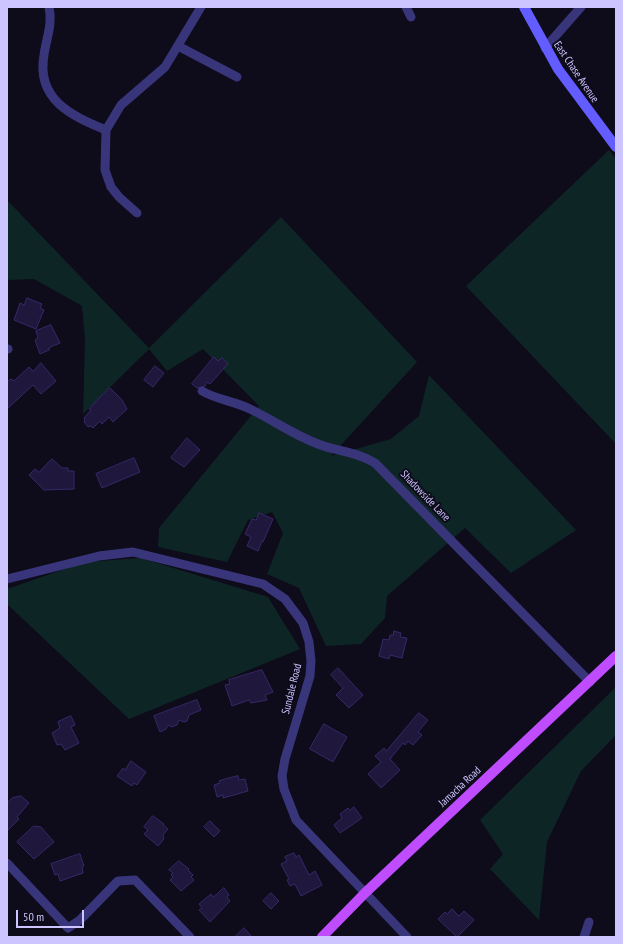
<!DOCTYPE html>
<style>
body{margin:0}
#map{position:relative;width:623px;height:944px;overflow:hidden;background:#0e0b1b;font-family:"PT Sans Narrow",sans-serif}
canvas{display:block}
.frame{position:absolute;inset:0;border:8px solid #cdc5ff;pointer-events:none}
.scale{position:absolute;left:16px;top:910px;width:68px;height:18px;box-sizing:border-box;border:2px solid #cdc5ff;border-top:0;padding-left:5px;font-size:12px;line-height:14px;white-space:nowrap;color:#cdc5ff;-webkit-text-stroke:3px #0e0b1b;paint-order:stroke}
</style>
<div id="map">
<canvas width="623" height="944"></canvas>
<div class="frame"></div>
<div class="scale">50 m</div>
</div>
<script>
const context = document.querySelector('canvas').getContext('2d');
context.lineJoin = 'round';
function fillPath(path, color) { context.fillStyle = color; context.fill(path, 'evenodd'); }
function trace(path, color, width, dash) { context.strokeStyle = color; context.lineWidth = width; context.lineCap = dash ? 'butt' : 'round'; context.setLineDash(dash || []); context.stroke(path); }
function write(font, color, halo, rows, align = 'center') {
  context.font = font + ' "PT Sans Narrow",sans-serif'; context.lineWidth = 4; context.setLineDash([]); context.textBaseline = 'middle'; context.strokeStyle = halo; context.fillStyle = color; for (const [text, x, y, turn = 0] of rows) {
    context.save(); context.translate(x, y); context.rotate((+turn || 0) * Math.PI / 180); context.textAlign = isNaN(turn) ? turn : align; if (halo) context.strokeText(text, 0, 0); context.fillText(text, 0, 0); context.restore();
  }
}
const green = new Path2D(`
 M609,150L616,159V444L466,286Z
 M7,200L149,348L281,217L417,362L331,456L391,439L419,416L429,375L576,530L511,573L465,528L387,596L385,618L361,644L326,646L299,588L267,574L283,533L272,512L248,520L227,562L158,547L159,528L259,406L203,349L167,371L149,349L83,414L85,339L82,306L34,279L7,280Z
 M141,558L268,597L300,649L129,719L7,604V589L85,562Z
 M616,687V735L581,771L547,842L539,920L490,869L503,854L480,820Z`);
const building = new Path2D(`
 M27,298L42,304L40,308L44,310L36,329L14,320L20,303L24,305Z
 M51,325L60,343L50,347L49,350L40,354L35,340L38,338L36,331Z
 M214,357L218,361L222,358L228,363L226,366L210,384L207,382L205,386L197,388L192,384Z
 M41,363L56,381L41,394L33,385L7,409V382L11,379L14,381L29,367L33,371Z
 M155,366L164,373L153,387L144,380Z
 M110,388L122,400L127,409L113,422L109,417L102,424L100,421L93,428L91,426L88,427L84,422L85,419L84,418L91,410L89,409L96,401Z
 M187,438L200,450L184,467L171,458Z
 M134,458L140,472L102,488L96,474Z
 M52,459L62,468H68V471H74V489L44,490L29,475L35,469L39,472Z
 M259,513L273,519L263,542L262,541L258,551L247,546L251,537L245,534L252,519L256,520Z
 M394,631L401,633L400,637L407,638L402,658L390,655L389,659L379,656L383,639L389,640L390,635H393Z
 M338,668L363,695L349,708L336,695L343,688L331,675Z
 M262,670L273,692L265,695L267,700L251,703L249,700L232,706L225,685L230,684L229,680Z
 M197,700L201,710L189,715L187,721L184,722L179,720L177,725L172,727L168,725L166,729L160,732L154,716Z
 M419,713L428,720L418,732L422,735L413,745L408,741L405,745L403,743L390,759L400,770L381,788L368,774L381,762L375,756L384,748L386,751Z
 M71,716L75,725L71,727L79,743L65,750L61,744L57,745L52,733L60,728L58,722Z
 M324,724L347,737L333,762L310,749Z
 M131,761L146,772L137,785L134,783L132,786L117,776L123,768L125,770Z
 M238,776L239,780L245,779L248,791L223,798V795L217,797L214,785L220,783L219,781L225,779Z
 M21,796L29,803L17,817L19,819L7,831V803L12,798Z
 M354,807L362,818L340,833L334,825L342,818L340,814L348,808L350,810Z
 M153,816L164,824L163,825L168,829L163,835L164,839L158,846L144,834L148,830L144,827Z
 M210,821L220,831L214,837L204,827Z
 M34,826L41,827L54,842L34,859L17,842Z
 M294,853L296,857L299,855L309,875L315,871L322,885L301,896L295,884L290,886L287,880L289,879L281,864L287,861L285,857Z
 M80,854L84,866L82,867L83,873L60,881L58,874L55,875L51,864Z
 M179,861L189,869L188,870L193,875L191,877L194,880L181,891L170,880L173,877L171,875L173,873L169,870Z
 M224,888L229,895L227,897L230,901L210,922L199,910L202,908L199,904L211,894L213,897Z
 M271,893L279,901L271,909L263,901Z
 M452,909L459,916L464,911L474,920L457,937L438,919L445,912L447,914Z
 M244,928L252,937H235Z`);
const minor = new Path2D(`
 M49,7C53,24 46,39 44,55C36,100 72,116 106,130
 M406,7L411,17
 M178,46L237,77
 M545,48L581,7
 M137,213L119,197L111,187L105,170L106,130L121,105L165,67L201,7
 M7,349H8
 M202,391C217,400 235,401 250,409C273,420 294,435 318,444C338,452 355,451 375,463L590,682
 M7,579L99,556L133,552L263,584L285,599L303,623L309,642L311,661L310,676L285,759L282,776L284,789L296,820L407,937
 M7,863L68,928L80,920L118,881L135,880L190,937
 M584,937L589,922`);
const secondary = new Path2D(`
 M524,7L558,69L616,147`);
const primary = new Path2D(`
 M322,937L365,893L616,656`);
const streetNames = [
 ["East Chase Avenue",576,72,56],
 ["Shadowside Lane",425,496,46],
 ["Sundale Road",292,689,-76],
 ["Jamacha Road",460,787,-43]
];
fillPath(green, '#0e2525');
fillPath(building, '#1f173c');
trace(building, '#372969', 1);
trace(minor, '#39357b', 9);
trace(secondary, '#635cff', 10);
trace(primary, '#bf4cff', 10);
write('11px', '#cdc5ff', '#0e0b1b', streetNames);
</script>
